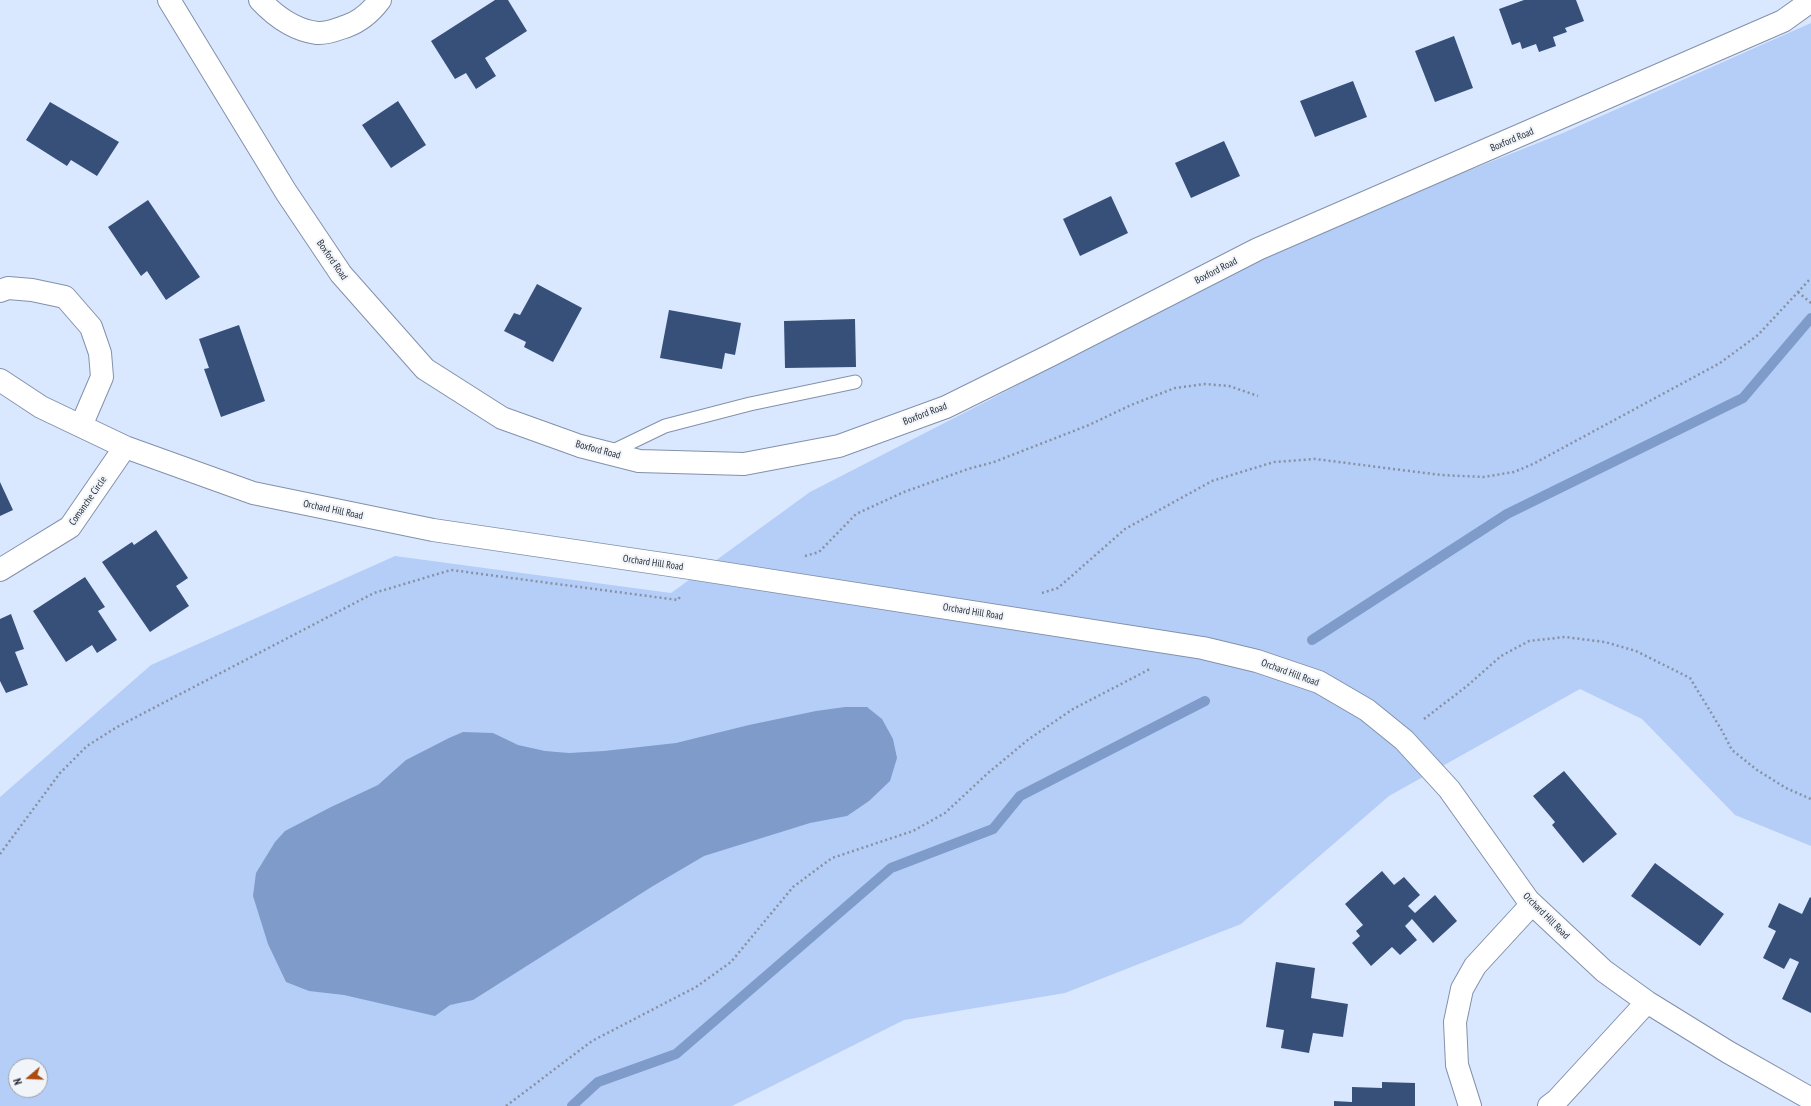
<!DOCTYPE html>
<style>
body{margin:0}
#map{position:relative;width:1811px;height:1106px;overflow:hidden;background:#dae8ff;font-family:"PT Sans Narrow",sans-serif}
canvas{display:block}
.north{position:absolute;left:8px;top:1058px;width:40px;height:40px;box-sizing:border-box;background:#f1f5fa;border:1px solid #9da2a9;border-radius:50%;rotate:251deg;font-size:11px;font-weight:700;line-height:16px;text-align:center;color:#1f252f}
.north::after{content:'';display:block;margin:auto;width:14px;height:18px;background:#ad4b0f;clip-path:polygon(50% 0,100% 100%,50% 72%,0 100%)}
</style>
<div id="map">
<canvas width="1811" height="1106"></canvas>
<div class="north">N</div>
</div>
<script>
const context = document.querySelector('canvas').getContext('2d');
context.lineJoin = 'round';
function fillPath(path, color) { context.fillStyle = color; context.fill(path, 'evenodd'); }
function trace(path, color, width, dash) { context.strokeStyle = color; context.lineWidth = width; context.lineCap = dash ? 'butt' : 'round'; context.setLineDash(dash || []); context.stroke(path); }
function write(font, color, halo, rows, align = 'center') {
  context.font = font + ' "PT Sans Narrow",sans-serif'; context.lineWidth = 4; context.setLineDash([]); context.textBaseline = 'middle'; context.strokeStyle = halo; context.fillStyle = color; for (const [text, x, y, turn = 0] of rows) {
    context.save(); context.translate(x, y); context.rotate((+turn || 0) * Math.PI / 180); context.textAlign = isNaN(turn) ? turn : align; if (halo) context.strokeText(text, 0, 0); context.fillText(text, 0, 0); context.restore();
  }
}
const green = new Path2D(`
 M1811,23V846L1735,815L1642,719L1580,689L1389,796L1241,924L1065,993L904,1020L732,1106H0V797L151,665L395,556L671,593L810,492L995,397L1213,281L1367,211L1563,133ZM16,1066H40V1090H16Z`);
const water = new Path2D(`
 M845,707H867L882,719L893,739L897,758L890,781L869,801L847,816L810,823L704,856L653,886L473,1000L450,1005L435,1016L344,995L309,991L286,982L268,944L253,896L256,873L275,842L285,831L331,807L378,785L406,760L449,738L463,732L493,733L518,745L545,751L569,753L604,751L676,743L749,725L816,711Z`);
const stream = new Path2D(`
 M1312,640L1507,514L1743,398L1811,318
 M572,1106L598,1082L676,1054L891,868L993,829L1020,796L1205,701`);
const building = new Path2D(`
 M495,0H508L527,31L485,58L496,76L476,89L466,73L455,79L431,41Z
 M1524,0H1576L1584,21L1565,28L1567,32L1553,37L1556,46L1539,52L1536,44L1522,49L1520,42L1512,45L1499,9Z
 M1454,36L1473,88L1435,102L1415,51Z
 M1353,81L1367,117L1315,137L1300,101Z
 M398,101L426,145L391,168L362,125Z
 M50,102L119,142L97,176L71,160L67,166L26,140Z
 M1224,141L1240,176L1191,198L1175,163Z
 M1111,196L1128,233L1080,256L1063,219Z
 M148,200L200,277L166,300L147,271L141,276L108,227Z
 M537,284L582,308L553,362L524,347L526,342L504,331L514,313L520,315Z
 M669,310L741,323L735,355L725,353L722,369L660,358Z
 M855,319L856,367L785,368L784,321Z
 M239,325L265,401L221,417L204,369L209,368L199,339Z
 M0,482L13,510L0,516Z
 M156,530L188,578L176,586L189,606L150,632L102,562L132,542L134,545Z
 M85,577L105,607L98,611L117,640L97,653L92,645L66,662L33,611Z
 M11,614L24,649L15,652L28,685L6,693L0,681V619Z
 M1564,771L1617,834L1583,863L1552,825L1555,822L1533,796Z
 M1655,863L1724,914L1700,946L1631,896Z
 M1382,871L1394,885L1404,877L1420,895L1408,906L1415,913L1435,895L1457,921L1433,943L1412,919L1405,926L1417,940L1400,955L1392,947L1371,966L1352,943L1360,936L1356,931L1363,925L1345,904Z
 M1810,897L1811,898V1013L1782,999L1799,962L1790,958L1784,969L1763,958L1776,931L1768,927L1779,903L1802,914Z
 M1276,962L1315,968L1311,998L1348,1004L1343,1037L1313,1033L1309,1053L1281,1048L1284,1030L1266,1027Z
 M1382,1082L1415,1083V1106H1334V1101L1352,1102V1087L1382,1088Z`);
const path = new Path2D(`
 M1798,292L1811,303
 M805,556L819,552L856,514L904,492L968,469L994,462L1089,425L1131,405L1175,388L1205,384L1229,386L1258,396
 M1042,593L1058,588L1125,529L1212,481L1274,462L1315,459L1441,475L1483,477L1514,472L1533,464L1720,363L1758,335L1811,278
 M1424,719L1467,686L1501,656L1529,641L1565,637L1605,642L1636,651L1690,678L1721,729L1732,750L1757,770L1786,788L1811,799
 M0,854L60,773L87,746L117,727L374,593L451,570L678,600L681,595
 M506,1106L592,1041L696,987L731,962L793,887L832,858L913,831L945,813L988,773L1029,739L1073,709L1150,669`);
const lane = new Path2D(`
 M609,453L665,426L750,404L855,382`);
const street = new Path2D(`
 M169,0L286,192L341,274L425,369L502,418L580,446L639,461L744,464L839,446L946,407L1051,355L1258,249L1783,21L1811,1
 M260,0C275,16 294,30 317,33C327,34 338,29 347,26C361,21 371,12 380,0
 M0,291L8,288L32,290L65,297L91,327L100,353L102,377L81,426
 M0,380L41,407L125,447L253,493L433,530L690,568L1203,648L1257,661L1319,682L1367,710L1404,740L1449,789L1528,900L1604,971L1647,1002L1728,1052L1811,1099
 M0,570L70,527L125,447
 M1470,1106L1457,1065L1455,1022L1462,989L1475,966L1532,904
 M1549,1106L1557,1100L1647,1002`);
const streetNames = [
 ["Boxford Road",1512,140,-23],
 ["Boxford Road",332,260,55],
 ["Boxford Road",1216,271,-27],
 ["Boxford Road",925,414,-21],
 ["Boxford Road",598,450,15],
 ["Comanche Circle",88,501,-55],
 ["Orchard Hill Road",333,510,12],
 ["Orchard Hill Road",653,563,8],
 ["Orchard Hill Road",973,612,9],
 ["Orchard Hill Road",1290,673,20],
 ["Orchard Hill Road",1546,916,45]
];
fillPath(green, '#b5cef7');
fillPath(water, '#7e9bca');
trace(stream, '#7e9bca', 10);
fillPath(building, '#36507a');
trace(lane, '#8291ab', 15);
trace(street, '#8291ab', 24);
trace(path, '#8791a2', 2.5, [2, 3]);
trace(lane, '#fff', 13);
trace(street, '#fff', 22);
write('10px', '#1f252f', '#f1f5fa', streetNames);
</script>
